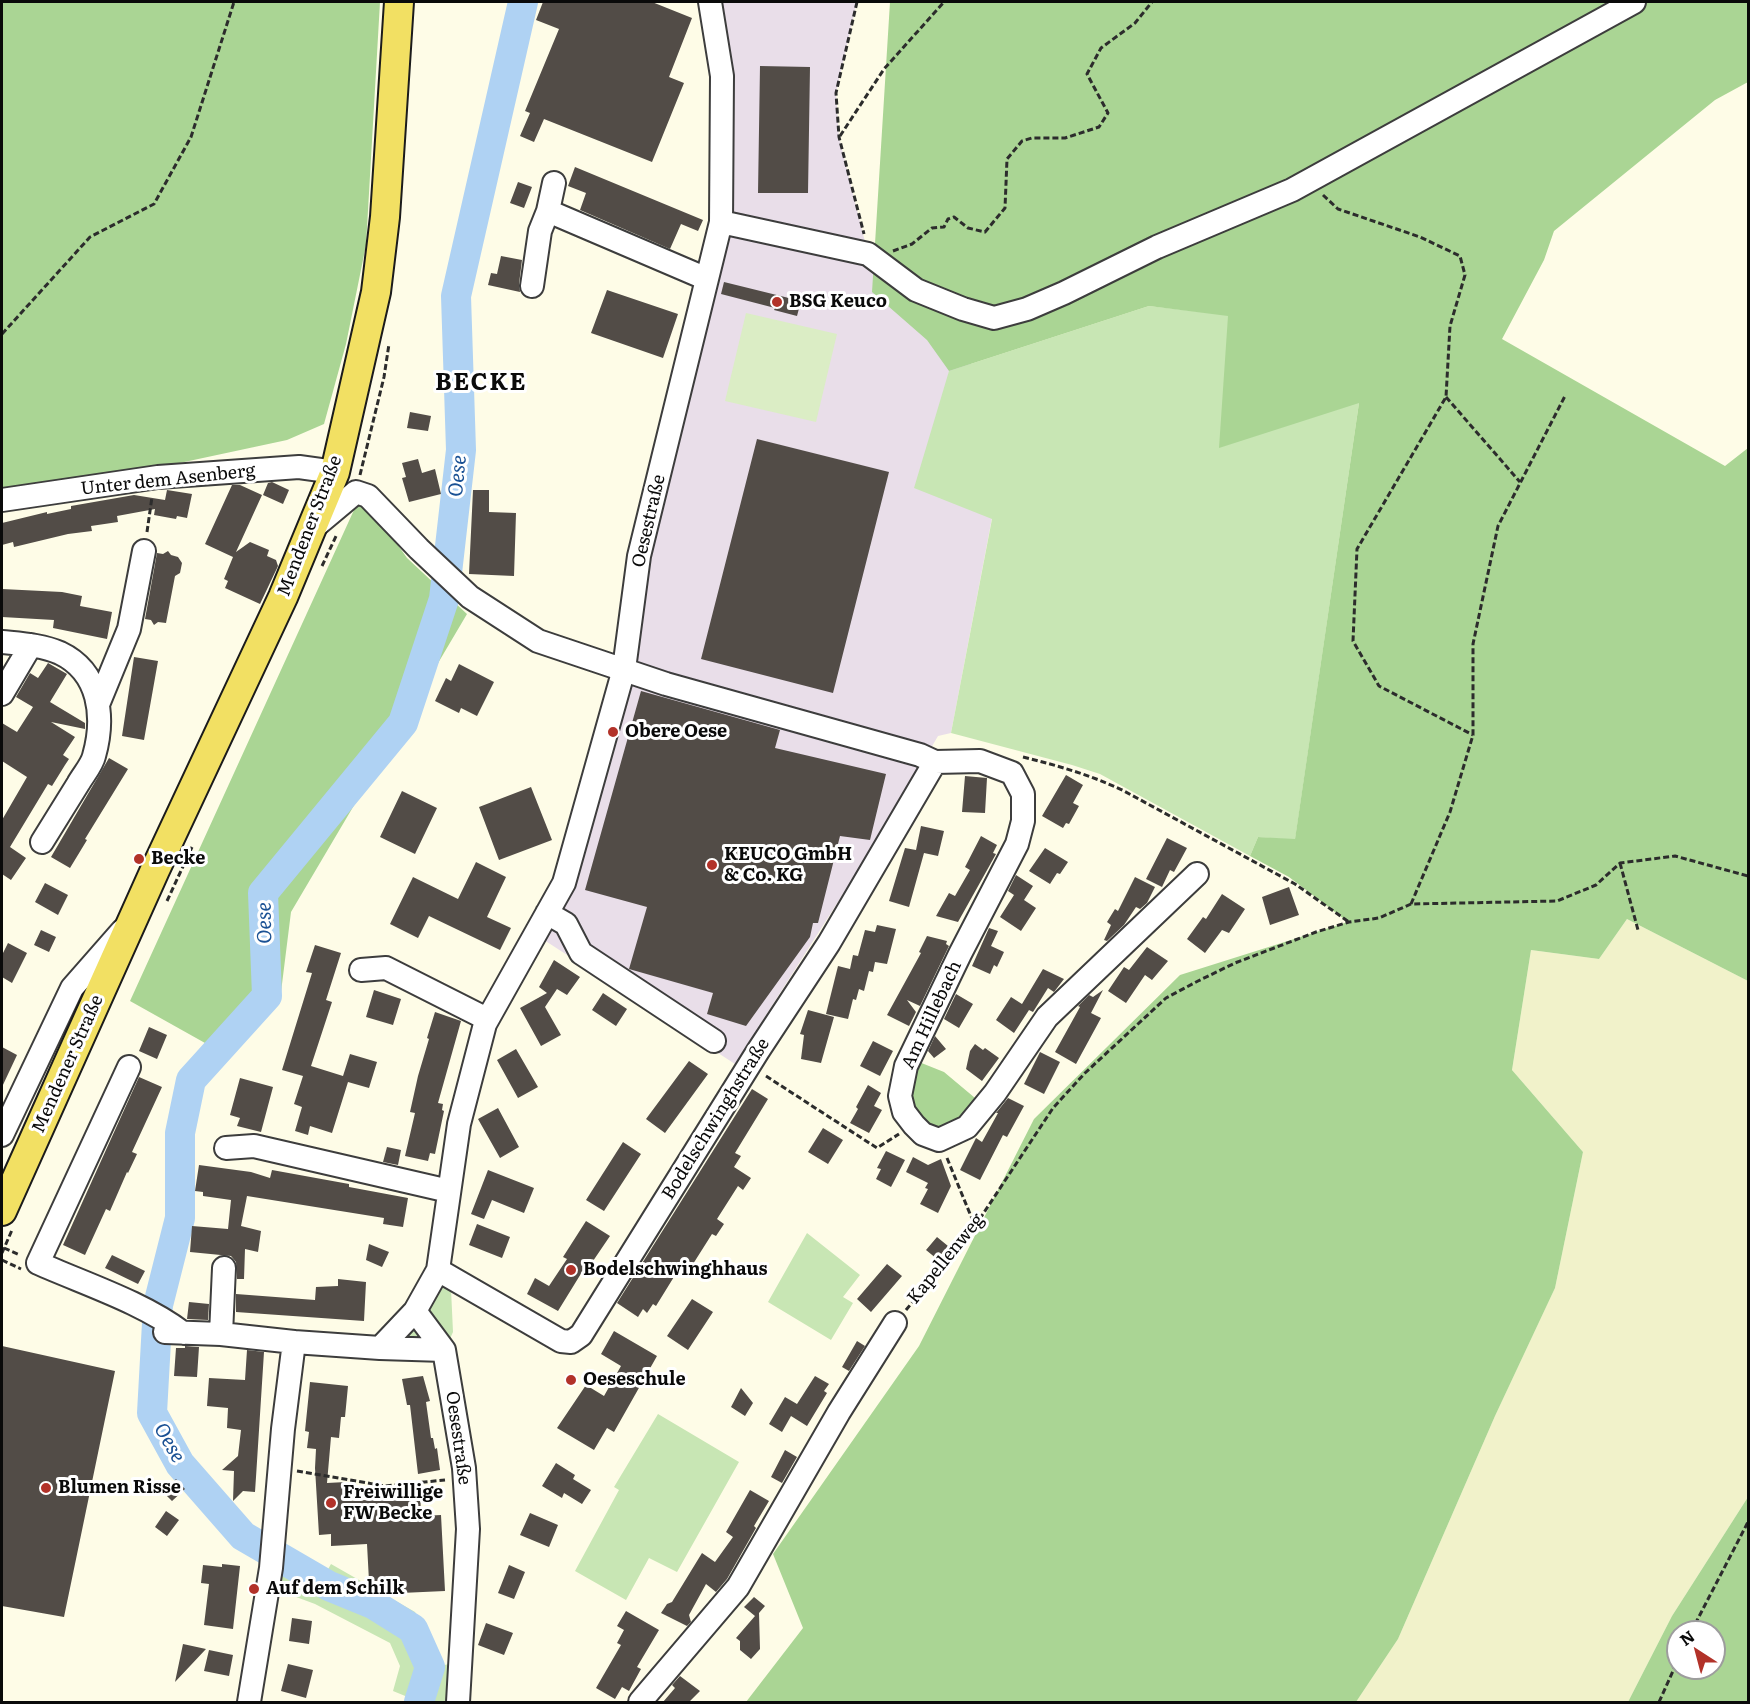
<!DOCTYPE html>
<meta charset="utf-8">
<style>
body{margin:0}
#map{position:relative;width:1750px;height:1704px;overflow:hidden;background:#fefce7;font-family:Literata,serif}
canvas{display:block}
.frame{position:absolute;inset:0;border:3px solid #0a0a0a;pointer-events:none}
.north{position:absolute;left:1666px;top:1620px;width:60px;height:60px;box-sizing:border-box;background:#fff;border:2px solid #9d9d9d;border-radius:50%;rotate:324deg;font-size:16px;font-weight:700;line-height:24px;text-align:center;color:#0a0a0a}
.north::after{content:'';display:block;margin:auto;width:21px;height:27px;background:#b23229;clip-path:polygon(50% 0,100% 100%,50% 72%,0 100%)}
</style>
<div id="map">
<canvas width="1750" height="1704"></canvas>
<div class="frame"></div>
<div class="north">N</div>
</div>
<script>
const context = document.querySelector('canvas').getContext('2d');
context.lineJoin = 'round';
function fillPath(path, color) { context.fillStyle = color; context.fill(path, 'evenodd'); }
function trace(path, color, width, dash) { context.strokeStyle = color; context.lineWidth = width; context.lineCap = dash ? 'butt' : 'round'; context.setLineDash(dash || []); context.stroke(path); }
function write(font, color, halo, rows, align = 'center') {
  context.font = font + ' Literata,serif'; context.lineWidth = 6; context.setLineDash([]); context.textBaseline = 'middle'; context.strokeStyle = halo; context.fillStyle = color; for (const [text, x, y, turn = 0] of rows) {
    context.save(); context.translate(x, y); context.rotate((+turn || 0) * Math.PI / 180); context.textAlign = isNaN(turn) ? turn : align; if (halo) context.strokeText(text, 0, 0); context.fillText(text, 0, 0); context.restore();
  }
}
const industrial = new Path2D(`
 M710,2H857L836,93L839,137L868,254L963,309L992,518L951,733L938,736L876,842L735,1064L544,940L572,884L598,807L624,669L721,222Z`);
const farmland = new Path2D(`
 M1627,919L1748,981V1497L1672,1616L1628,1702H1356L1398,1639L1495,1416L1555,1288L1583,1152L1512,1070L1531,950L1599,959Z`);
const green = new Path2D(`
 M1149,306L1228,315L1359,403L1295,840L1258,837L1250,856L1100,774L1072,765L951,733L992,519L914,488L949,371Z
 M807,1233L860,1275L843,1297L853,1303L831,1340L768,1302Z
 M436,1279L451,1289L453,1332L449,1341L388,1344Z
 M658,1414L739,1462L677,1572L649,1558L626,1600L575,1571L619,1490L614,1487Z
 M276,1559L319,1585L331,1564L415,1612L424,1630L433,1659L424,1670L415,1700L393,1691L400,1666L390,1643L315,1604L272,1588Z
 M454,1663L451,1702H424L435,1667Z`);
const forest = new Path2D(`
 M2,2H380L366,245L346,344L324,424L287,440L2,501Z
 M890,2H1748V82L1715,100L1554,231L1544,260L1502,339L1725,466L1748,448V981L1627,919L1599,959L1531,950L1512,1070L1583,1152L1555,1288L1495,1416L1398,1639L1356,1702H746L803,1628L773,1554L919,1346L1034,1119L1180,975L1348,922L1289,877L1250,856L1258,837L1295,839L1359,403L1219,448L1228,316L1149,306L949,371L927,340L872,292Z
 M359,499L369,504L407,558L467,614L291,912L281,992L230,1057L130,1001Z
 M914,1060L944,1072L981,1103L940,1136L910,1116Z
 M1748,1497V1702H1628L1672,1616ZM1678,1632H1714V1668H1678Z`);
const pitch = new Path2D(`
 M746,313L837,334L816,422L725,401Z`);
const river = new Path2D(`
 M419,1702L430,1667L413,1629L373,1604L329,1586L243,1536L180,1464L152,1413L158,1305L180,1218V1133L191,1080L267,996L263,893L403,723L444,599L461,450L456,296L523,2`);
const building = new Path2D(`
 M543,2H652L692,18L669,77L684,83L652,162L544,119L534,142L520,136L530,113L525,111L559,29L536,20Z
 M760,66L810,67L808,193H758Z
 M575,167L703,220L698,231L681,224L670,249L580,210L586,193L568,186Z
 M518,182L532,187L524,208L510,203Z
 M501,256L522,260L519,284L520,292L488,285L491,273L497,274Z
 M724,282L801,301L797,316L774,310L775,308L721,294Z
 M607,290L678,314L663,358L591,333Z
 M410,412L431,416L428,431L407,428Z
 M757,439L889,472L833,693L701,659Z
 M418,459L422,473L435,469L441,494L409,502L402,478L406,477L402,463Z
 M272,482L289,490L283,504L263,495L268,483Z
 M232,485H240L262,495L236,552L250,542L269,550L267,556L276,560L278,566L260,604L225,588L228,581L224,579L233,557L205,544Z
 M167,490L192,494L187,518L177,516L176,519L154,515L155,509L117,516L118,522L91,526L92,531L68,534L14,547L13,542L2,545V523L47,512V514L71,509V506L134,495L165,500Z
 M473,490H489V512L516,513L514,576L469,574Z
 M168,551L171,555L178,557L182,563L180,573L175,576L166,623L158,622L154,625L151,620L145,619L157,553L163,554Z
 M2,589L62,592L82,596L80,606L112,612L107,639L53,628L54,620L2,617Z
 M134,657L158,661L144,740L122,736Z
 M48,663L67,674L50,702L85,723V729L51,722L75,737L63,755L69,759L65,765L52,786L48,784L10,847L26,858L11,880L2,874V820L27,777L2,761V723L17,732L33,707L16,697L30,673L38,678Z
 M459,664L494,682L477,716L461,708L459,713L435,701L446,678L451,681Z
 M641,691L780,730L775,748L886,774L870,840L840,836L818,923H813L810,937L746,1026L707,1014L713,993L629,969L647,907L585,890Z
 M109,758L128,769L85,839L87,840L70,868L51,857Z
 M1066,775L1083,785L1073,803L1079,806L1069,824L1066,823L1063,828L1042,816Z
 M965,776L987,778L985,813L962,812Z
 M531,787L552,840L499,860L479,807Z
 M402,791L437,808L415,854L380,837Z
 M921,826L944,831L938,856L924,853L909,907L889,901L905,848L916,850Z
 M981,836L997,845L993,853L996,854L958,922L936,916L949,893L955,896L970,870L965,867Z
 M1167,838L1187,848L1174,872L1170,870L1162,887L1146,879Z
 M1045,848L1068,862L1060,874L1057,873L1050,884L1029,871Z
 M476,862L506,877L487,917L511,928L500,950L429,916L418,938L390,924L413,877L458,899Z
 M1016,875L1033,886L1024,900L1036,908L1021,931L1000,917L1014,895L1008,891Z
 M1135,877L1155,887L1147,903L1140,909L1136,907L1124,925L1107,941L1104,940L1111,925L1107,922L1115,909L1118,911Z
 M45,883L68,895L58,915L35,902Z
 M1289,887L1299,915L1270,925L1262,897Z
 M1222,894L1245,909L1229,933L1222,930L1205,953L1187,939L1203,917L1206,919Z
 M877,925L896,929L887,964L875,962L873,972L869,971L864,991L859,989L856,1000L853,999L848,1019L826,1014L838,966L850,969L853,955L858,956L865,930L875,932Z
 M989,928L998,931L991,946L1004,952L997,967L994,965L990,974L972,966Z
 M41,930L56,937L49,952L34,945Z
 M927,936L947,941L946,944L949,946L920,1006L907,1000L916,1012L909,1026L887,1015L921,953L919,952Z
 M8,943L27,953L12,983L2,977V955Z
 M315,945L341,953L326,1000L332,1002L311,1066L343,1076L350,1054L377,1062L369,1088L348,1082L332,1133L310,1126L308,1135L295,1131L302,1107L294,1104L303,1076L282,1070L312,973L306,972Z
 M1147,947L1168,961L1152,980L1145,975L1126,1003L1108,991L1124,967L1129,970Z
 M554,960L580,977L567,995L557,989L545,1007L561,1035L541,1046L520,1008L547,993L539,987Z
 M1043,969L1064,979L1054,992L1048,988L1033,1012L1029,1010L1014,1033L996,1020L1011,997L1022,1004Z
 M374,990L401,999L393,1025L366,1017Z
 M1103,990L1091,1013L1101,1018L1076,1064L1055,1052L1080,1007L1078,1006L1089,995L1093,997Z
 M603,993L627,1009L616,1026L592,1010Z
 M956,994L973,1004L959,1028L944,1019Z
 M808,1010L834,1017L821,1063L801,1059L804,1035L800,1034Z
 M435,1012L461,1021L438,1103L443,1104L442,1110L444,1111L435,1154L430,1153L428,1161L405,1156L415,1113L410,1112L418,1076L429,1039L427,1038Z
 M149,1027L167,1035L157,1059L139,1051Z
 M935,1036L946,1049L934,1058L928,1051Z
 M873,1041L893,1051L880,1076L860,1066Z
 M975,1044L983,1050L985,1048L999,1058L982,1081L966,1069L970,1051Z
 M2,1047L17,1055L2,1087Z
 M516,1049L538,1087L518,1098L497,1060Z
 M1040,1052L1060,1062L1044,1094L1024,1084Z
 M689,1061L708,1074L665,1133L646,1119Z
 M139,1077L162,1087L132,1152L137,1154L128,1173L127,1172L110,1211L106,1209L85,1255L63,1245Z
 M240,1078L273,1087L261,1132L237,1126L240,1118L230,1115Z
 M868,1085L881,1093L874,1106L882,1110L869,1133L850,1123L858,1109L856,1107Z
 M752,1089L768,1099L735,1153L741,1156L734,1167L751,1178L743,1190L738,1186L717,1219L724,1224L716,1236L712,1234L693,1264L685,1259L656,1306L653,1304L647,1313L643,1309L638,1317L617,1303Z
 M1008,1098L1024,1106L1007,1137L1003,1135L980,1180L960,1170L976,1138L982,1142L998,1113H996Z
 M498,1108L519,1147L500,1158L478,1119Z
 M823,1128L843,1140L828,1164L808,1152Z
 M623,1142L641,1154L604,1211L586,1200Z
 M387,1147L401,1150L398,1165L383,1162Z
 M886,1151L905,1160L891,1187L876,1179L881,1169L877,1168Z
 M913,1157L928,1165L941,1159L951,1186L938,1213L920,1204L928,1189L925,1188L928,1183L906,1172Z
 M199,1165L251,1172L270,1178L272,1170L349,1184V1187L408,1198L403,1227L383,1224L384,1218L247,1196L241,1226L261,1231L258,1252L245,1249L244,1279H237L236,1262L231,1256L190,1252L192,1226L228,1229L231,1200L203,1196V1192L195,1191Z
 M488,1170L534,1188L524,1213L492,1200L484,1219L471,1214Z
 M586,1221L610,1236L593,1261L590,1259L558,1311L527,1294L535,1278L549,1286L567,1259L563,1257Z
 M477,1224L510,1237L502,1258L469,1245Z
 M937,1237L948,1246L937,1259L926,1250Z
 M369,1244L389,1252L382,1267L366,1260Z
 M112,1255L145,1271L138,1284L105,1268Z
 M887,1264L902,1276L871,1312L857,1299Z
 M338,1279L366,1282L364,1321L236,1312V1294L315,1300L316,1287L338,1286Z
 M692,1299L713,1312L688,1350L667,1336Z
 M189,1302L209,1304L208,1320L187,1319Z
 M614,1331L657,1356L614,1432L607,1428L594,1450L557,1428L586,1385L604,1396L621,1366L601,1354Z
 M857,1341L865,1346L849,1371L842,1367Z
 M2,1346L115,1371L64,1617L2,1606Z
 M185,1346L199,1347L197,1377L174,1376L176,1348H185Z
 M247,1350L264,1352L256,1477L255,1492L243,1491L233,1501L234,1471L222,1470L238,1456L241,1430L227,1428L228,1408L207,1406L209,1378L245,1380Z
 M423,1376L430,1401L426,1402L431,1438H433L435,1449L437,1448L440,1470L418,1474L410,1405H407L402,1379Z
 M815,1376L829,1384L824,1391L827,1393L807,1426L791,1416L782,1432L769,1424L785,1397L797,1404Z
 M310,1382L348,1386L345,1417H341L339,1438L331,1437L327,1483L346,1482L347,1501L407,1498V1489H420L421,1516L441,1515L445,1591L401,1593V1588L385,1589V1581H369L367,1544L331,1546V1534L319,1535L315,1468L316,1449L307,1448L309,1432L305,1431Z
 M741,1388L753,1403L745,1416L731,1407Z
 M785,1450L797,1457L782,1483L771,1477Z
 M556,1463L575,1475L573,1479L591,1490L582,1504L564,1493L562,1498L542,1486Z
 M176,1479L185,1489L172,1501L163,1492Z
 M750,1490L769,1501L754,1526L756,1528L727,1579L716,1592L706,1584L689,1615L691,1622L687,1626L661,1613L667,1604L672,1602L702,1553L715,1562L733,1537L726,1532Z
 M166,1511L179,1520L167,1536L155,1527Z
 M530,1513L558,1525L549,1547L520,1535Z
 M222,1564L240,1566L233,1629L204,1625L209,1584L201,1583L203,1565L222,1567Z
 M509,1565L525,1572L514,1599L498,1593Z
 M754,1597L765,1606L759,1613L760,1649L751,1659L740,1650V1641L736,1638L755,1616L744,1607Z
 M626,1611L659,1630L637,1667L641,1669L629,1691L622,1687L615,1699L596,1688L621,1645L617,1643L624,1630L617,1626Z
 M292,1618L312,1621L309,1644L289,1641Z
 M486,1623L513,1633L504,1655L478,1645Z
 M183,1644L206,1649L175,1682Z
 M209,1650L233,1655L229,1676L204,1671Z
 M288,1664L313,1670L306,1698L281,1691Z
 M680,1676L700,1691L689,1702H663L675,1688L672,1685Z`);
const path = new Path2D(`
 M857,2L836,93L839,137L864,234
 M840,136L884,69L944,2
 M1323,195L1338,209L1420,237L1460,256L1465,275L1450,326L1446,397L1357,549L1353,641L1379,686L1473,735
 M893,251L912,244L932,228L944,227L948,219L954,217L968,228L985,232L1005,208L1007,159L1022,141L1032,138H1065L1099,127L1108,113L1087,74L1101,48L1135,23L1152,2
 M2,334L90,237L154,204L191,137L234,2
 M1446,397L1520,482
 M360,475L384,377L389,344
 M147,532L152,497
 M322,566L337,534
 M1023,757C1059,766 1091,775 1124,791L1295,884L1349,922
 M1620,863L1638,930
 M167,901L192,847
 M1411,904L1450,812L1473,735V644L1498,526L1565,396
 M766,1076L877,1148L899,1134
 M947,1158L975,1226
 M4,1248L20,1255
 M2,1253L12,1230
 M2,1260L21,1269
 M906,1310L975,1226L1053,1108L1085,1073L1166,998L1198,981L1235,963L1316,932L1349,922L1379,918L1411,904L1557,901L1596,885L1620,863L1675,856L1748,876
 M297,1471L385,1486L445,1480
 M1691,1632L1748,1522
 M1659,1702L1678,1660`);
const minor = new Path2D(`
 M554,183L548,211L707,279
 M721,222L868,254L916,290L963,309L994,318L1027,309L1064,293L1157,247L1292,190L1634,2
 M532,286L540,231L548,211
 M2,500L158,477L299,467L335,472
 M313,528L356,492L368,496L419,549L470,597L538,641L666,684L920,755L935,762L980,761L1012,773L1023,794V821L1017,844L960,954L906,1066L900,1096L904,1112L914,1125L923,1134L939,1140L967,1127L995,1093L1047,1017L1197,874
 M2,642C21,644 42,645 60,653C100,672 105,717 94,756C92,765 83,775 78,784C66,803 54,823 42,842
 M2,694L31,645
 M99,702L129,629L144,551
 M547,913L566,924L581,953L714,1041
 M361,970L386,968L487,1019
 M129,1067L38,1263C85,1284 142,1302 183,1333
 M2,1135L72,988L122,931
 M226,1148L254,1146L449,1191
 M438,1270L561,1341L571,1342L581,1335L758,1051L829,943L935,762
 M415,1311L444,1350L464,1468L468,1529L458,1702
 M165,1332L221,1334L294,1342L380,1348L415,1311L438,1270L459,1124L485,1024L564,883L624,669L639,556L721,222L722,76L710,2
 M221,1334L224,1268
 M380,1348L444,1350
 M249,1702L271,1568L283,1429L294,1342
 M640,1702L738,1587L839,1412L895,1323`);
const major = new Path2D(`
 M2,1211L155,870L283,597L335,472L376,292L385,217L399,2`);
const markers = [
 [777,302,6,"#b23229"],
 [613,732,6,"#b23229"],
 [139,859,6,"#b23229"],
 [712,865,6,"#b23229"],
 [571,1270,6,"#b23229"],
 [571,1380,6,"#b23229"],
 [46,1488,6,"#b23229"],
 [331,1503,6,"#b23229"],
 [254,1589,6,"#b23229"]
];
const poiNames = [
 ["BSG Keuco",789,302],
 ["Obere Oese",625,732],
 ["KEUCO GmbH",724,855],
 ["& Co. KG",724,876],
 ["Becke",151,859],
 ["Bodelschwinghhaus",583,1270],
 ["Oeseschule",583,1380],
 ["Blumen Risse",58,1488],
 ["Freiwillige",343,1493],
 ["FW Becke",343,1514],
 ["Auf dem Schilk",266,1589]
];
const streetNames = [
 ["Unter dem Asenberg",168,480,-6],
 ["Oesestraße",649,521,-77],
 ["Mendener Straße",310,526,-69],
 ["Am Hillebach",932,1015,-65],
 ["Mendener Straße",68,1064,-66],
 ["Bodelschwinghstraße",716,1119,-58],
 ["Kapellenweg",946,1259,-51],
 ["Oesestraße",458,1438,82]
];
const waterNames = [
 ["Oese",458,476,-84],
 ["Oese",265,923,-91],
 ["Oese",169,1443,60]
];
const districtNames = [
 ["BECKE",481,383]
];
fillPath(industrial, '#e9dee9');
fillPath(farmland, '#f1f2ca');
fillPath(green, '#c8e6b4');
fillPath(forest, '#aad594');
fillPath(pitch, '#dbedc5');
trace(river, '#afd2f3', 30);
fillPath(building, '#524c47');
trace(minor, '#3d3d3d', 26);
trace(major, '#1b1b1b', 32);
trace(path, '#2c2c2c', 3, [6, 3]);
trace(minor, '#fff', 22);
trace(major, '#f2e063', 28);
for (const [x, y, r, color] of markers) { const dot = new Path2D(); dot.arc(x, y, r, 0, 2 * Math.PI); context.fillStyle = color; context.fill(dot); trace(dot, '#fff', 2); }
write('bold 18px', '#0a0a0a', '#fff', poiNames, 'left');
write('18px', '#0a0a0a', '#fff', streetNames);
write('italic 20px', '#1a5194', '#fff', waterNames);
context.letterSpacing = '1.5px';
write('bold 24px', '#0a0a0a', '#fff', districtNames);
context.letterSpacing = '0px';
</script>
